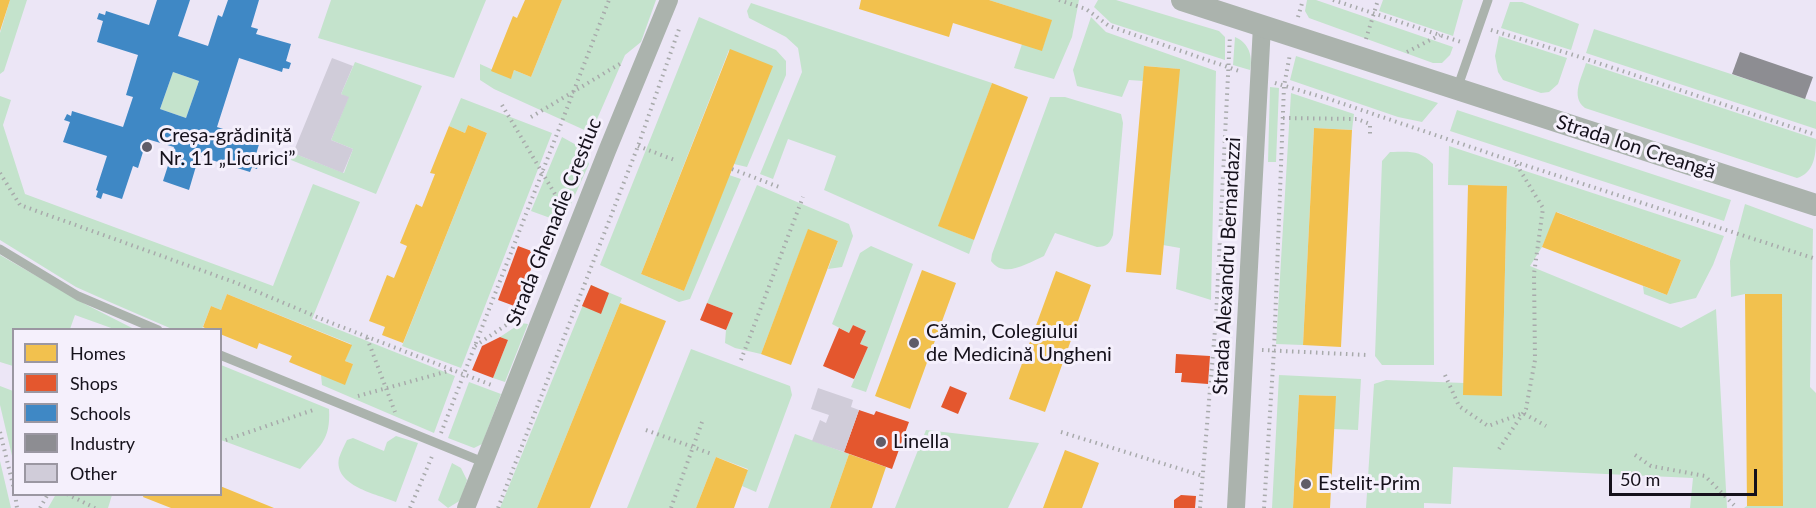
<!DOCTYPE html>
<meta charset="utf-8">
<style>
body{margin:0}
#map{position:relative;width:1816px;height:508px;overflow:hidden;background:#ece6f6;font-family:Lato,sans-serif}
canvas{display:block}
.legend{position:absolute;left:12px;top:328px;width:210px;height:168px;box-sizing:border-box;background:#f5f0fc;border:2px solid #9b97a2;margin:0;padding:8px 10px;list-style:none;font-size:18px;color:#15111b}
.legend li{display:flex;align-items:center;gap:12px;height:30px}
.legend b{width:30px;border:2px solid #9b97a2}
.scale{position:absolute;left:1609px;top:469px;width:148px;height:27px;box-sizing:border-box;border:3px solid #15111b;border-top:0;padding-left:8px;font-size:18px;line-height:21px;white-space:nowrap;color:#15111b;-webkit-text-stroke:4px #f5f0fc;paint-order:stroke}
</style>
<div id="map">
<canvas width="1816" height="508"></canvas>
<ul class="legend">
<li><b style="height:16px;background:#f2c14e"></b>Homes</li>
<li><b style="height:16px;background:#e4572e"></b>Shops</li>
<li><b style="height:16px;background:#3f88c5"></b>Schools</li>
<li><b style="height:16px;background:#8d8d92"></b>Industry</li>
<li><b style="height:16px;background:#d0ccd9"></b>Other</li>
</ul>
<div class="scale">50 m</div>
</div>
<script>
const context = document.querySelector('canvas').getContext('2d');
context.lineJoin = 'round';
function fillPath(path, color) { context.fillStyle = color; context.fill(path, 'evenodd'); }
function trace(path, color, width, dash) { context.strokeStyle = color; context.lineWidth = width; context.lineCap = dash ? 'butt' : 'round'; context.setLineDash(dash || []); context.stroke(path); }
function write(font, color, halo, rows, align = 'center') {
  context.font = font + ' Lato,sans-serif'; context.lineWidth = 6; context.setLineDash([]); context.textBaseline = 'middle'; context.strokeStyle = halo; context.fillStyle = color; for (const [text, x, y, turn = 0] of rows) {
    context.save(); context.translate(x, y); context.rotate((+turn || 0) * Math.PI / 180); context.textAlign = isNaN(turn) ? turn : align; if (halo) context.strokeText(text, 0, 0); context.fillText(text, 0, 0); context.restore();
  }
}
const green = new Path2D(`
 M10,0H27L4,71L0,74V33Z
 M331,0H486L454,78L318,38Z
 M562,0H656L641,42L625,55L591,133L494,89L480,80V64L511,78L514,70L531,77Z
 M989,0H1079L1072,37L1054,79L1014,68L1022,44L1042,50L1051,20Z
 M1098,0H1116L1219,31L1225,37V60L1111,23L1094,7Z
 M1307,0H1316L1453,47L1450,55L1442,63H1433L1309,18L1305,11Z
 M1383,0H1463L1453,36L1379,11Z
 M1510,2H1522L1579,24L1571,50L1501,28Z
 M751,3L992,83L939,226L974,240L969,254L824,190L836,156L788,139L773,179L760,174L802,72L798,48L786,37L749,18L747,11Z
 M699,17L776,50L786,61V75L747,167L734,164L729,50L641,274L684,291L729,175L741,179L690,299L679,302L600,265Z
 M1091,17L1106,32L1216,71L1211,300L1176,289L1180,248L1163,245L1179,69L1145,66L1143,81L1129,80L1122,97L1077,86L1073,70Z
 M1594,29L1816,102V129L1586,53Z
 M1499,36L1567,58L1558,84L1549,92L1541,93L1503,80L1498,72L1495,56Z
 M1235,37C1249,43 1253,56 1250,70L1233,65Z
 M1296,56L1438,103L1422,122L1398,117L1290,80Z
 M355,62L422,86L376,194L291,160L293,153L344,173L353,149L331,140L348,98L341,94Z
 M1586,63L1816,139C1816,155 1814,173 1797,178L1585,108C1570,97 1582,77 1586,63Z
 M173,72L199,81L186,118L160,109Z
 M1270,87L1279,88L1276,162H1268Z
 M1291,93L1354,114L1352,130L1314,128L1303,345L1276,344Z
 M0,96L11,100L3,125L25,194L273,286L313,184L360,202L312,319L455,376L434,433L322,385L321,375L353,364L345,361L351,344L227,294L221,310L211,306L202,329H172L112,303L76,287L0,240Z
 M1050,97H1065L1121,114L1123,123L1113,235C1110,243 1107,247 1097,247L1055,233L1044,256C1028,263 1004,279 991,261L992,254Z
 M461,98L552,133L461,368L402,346L487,133L468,125L465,133L449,126Z
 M1457,110L1731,200L1724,221L1450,131Z
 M562,137L580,147L589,164L570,206H559L553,219L531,211Z
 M1449,146L1724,236L1713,265L1696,298L1670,304L1644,294L1643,286L1667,295L1681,260L1557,212L1542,247L1530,266L1681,328L1716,309L1727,508H1690L1693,478L1453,467L1451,504L1424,503V508H1366L1374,384L1386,380L1464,383L1502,395L1507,186L1448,185Z
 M1390,152C1408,152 1419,149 1433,164L1434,365H1382L1375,356L1382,161Z
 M757,185L849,224L853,236L842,267L828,269L838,241L808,230L761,354L735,348L725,343L726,330L733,313L707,303Z
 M1745,204L1813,229L1810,387L1816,393V508H1744L1747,506L1783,505L1782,294H1745L1731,297L1730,261Z
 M871,246L913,264L866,392L851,387L868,347L860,344L866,331L853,325L849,333L832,324L860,253Z
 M0,255L85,304L134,329H114L75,315L70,329L14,330L13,366L0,362Z
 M591,285L622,298L537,508H500Z
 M521,323L528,324L505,382L493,378L508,340L500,337Z
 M691,349L790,386L792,395L756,492L742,486L748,469L716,457L696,508H627Z
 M221,365L329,409C331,441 319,446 300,469L221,440Z
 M1279,375L1361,379L1358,430L1334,429L1335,396L1299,395L1293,508H1272Z
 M469,382L501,394L482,444L474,448L448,438Z
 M0,386L13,391V460L0,405Z
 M926,430L1039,443L1008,508H895Z
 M795,434L849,454L830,508H768Z
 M396,436L418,443L396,502C377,494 333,486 339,458C341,452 344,446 347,440L353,438L384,451L387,442Z
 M0,461L11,508H0Z
 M452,463L461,468L467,480L461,500L448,508L438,500Z
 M56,494H112V495L108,508H48Z`);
const homes = new Path2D(`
 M0,0H10L0,31Z
 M525,0H562L531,77L514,70L511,79L491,71L513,16L517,18Z
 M861,0H989L1052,20L1042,51L953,23L949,37L859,9Z
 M730,49L773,66L684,291L641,274Z
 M1144,66L1180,69L1161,275L1126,272Z
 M992,83L1028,97L974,240L938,226Z
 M468,125L487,133L403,343L382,335L385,327L369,321L387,275L394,278L407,246L400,243L416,204L422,207L435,174L430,173L449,126L465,133Z
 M1314,128L1352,130L1341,347L1303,345Z
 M1468,185L1507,186L1502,396L1463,395Z
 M1556,212L1681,260L1667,295L1542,247Z
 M808,229L838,241L791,365L761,354Z
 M922,270L956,283L910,409L875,396Z
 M1056,271L1091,285L1045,412L1009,399Z
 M227,294L352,345L345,361L353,364L345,385L289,362L292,356L259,343L257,349L220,334V330H209L203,327L211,306L221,310Z
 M1745,294H1782L1783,506H1747Z
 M620,303L666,321L621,431L590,508H537Z
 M1299,395L1336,396L1330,508H1293Z
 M1065,450L1099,463L1082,508H1043Z
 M849,454L886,467L872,508H830Z
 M716,457L748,470L738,497L734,508H696Z
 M220,486L274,508H171L143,497L144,494H220Z`);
const shops = new Path2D(`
 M518,246L537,253L517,307L498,300Z
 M591,285L609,293L601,314L582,306Z
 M707,303L733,313L726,330L700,320Z
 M853,325L866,331L860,344L868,347L854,379L823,366L839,328L849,333Z
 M500,337L508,340L493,378L472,370L482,346Z
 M1176,354L1210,356L1208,384L1181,382L1182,373H1175Z
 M950,386L967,393L958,414L941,407Z
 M859,410L874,415L876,411L909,422L892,469L844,452Z
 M1181,495L1196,496L1195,508H1174V500Z`);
const schools = new Path2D(`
 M157,0H190L178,36L208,46L218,15L222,17L228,0H259L251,27L258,29L256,34L291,44L286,61L291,63L289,69L283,68L282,72L239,58L217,127L260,141L254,161L259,163L257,169L252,167L250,172L199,156L189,190L163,181L174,147L147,139L138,168L133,166L122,199L103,193L101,199L96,197L98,191L96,190L107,156L63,142L70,122L64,120L67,114L71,116L72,111L123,127L133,97L126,95L138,55L97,42L103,21L97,19L99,13L105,15L106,11L149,25ZM173,72L199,81L186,118L160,109Z`);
const industry = new Path2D(`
 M1740,52L1813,77L1805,99L1732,74Z`);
const building = new Path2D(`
 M332,58L353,66L341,94L349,97L331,140L353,149L343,173L293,153Z
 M818,388L853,400L851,407L859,410L844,452L812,441L820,420L826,423L829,415L811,409Z`);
const path = new Path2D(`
 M1059,0L1086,9L1109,26L1242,72
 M1333,0L1461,42
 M1298,17L1303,0
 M1491,30L1577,56L1816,135
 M1366,39L1378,0
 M1407,52L1440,35
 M1275,83L1332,100L1515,162L1816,259
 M502,105L565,211
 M531,117L623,62
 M1283,118L1357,119L1370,124V134
 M638,146L677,161
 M732,169L779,187
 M0,173L20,205L234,282L329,322L494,386
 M367,338L395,412
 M475,346L524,313
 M1213,349H1228
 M1262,350L1367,355
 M741,360L803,197
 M1445,375L1459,406L1488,426L1523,413L1546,426
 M358,396L452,370
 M646,430L712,454
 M0,432L14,489
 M1061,432L1203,476
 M441,433L609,0
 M220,442L316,409
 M1499,449L1526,409L1535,360L1534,274L1543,208L1515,162
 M1635,455L1651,466L1705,476L1734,505
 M15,494L17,508
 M67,494L95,508
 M40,508L48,494
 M410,508L433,454
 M498,508L638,146L679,29
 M671,508L702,422
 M1200,508L1216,318L1230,35
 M1264,508L1274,350L1284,86L1290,54`);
const service = new Path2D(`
 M1457,89L1488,0
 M0,249L78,296L158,330
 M220,355L483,462`);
const minor = new Path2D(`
 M466,508L607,151L669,0
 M1236,508L1262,26`);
const tertiary = new Path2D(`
 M1182,0L1816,205`);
const markers = [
 [147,147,6,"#605c68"],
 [914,343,6,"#605c68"],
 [881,442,6,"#605c68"],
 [1306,484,6,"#605c68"]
];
const poiNames = [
 ["Creșa-grădiniță",159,136],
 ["Nr. 11 „Licurici”",159,159],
 ["Cămin, Colegiului",926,332],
 ["de Medicină Ungheni",926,355],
 ["Linella",893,442],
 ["Estelit-Prim",1318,484]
];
const streetNames = [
 ["Strada Ion Creangă",1636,147,18],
 ["Strada Ghenadie Crestiuc",554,222,-68],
 ["Strada Alexandru Bernardazzi",1227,266,-87]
];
fillPath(green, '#c4e3cc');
fillPath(homes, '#f2c14e');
fillPath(shops, '#e4572e');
fillPath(schools, '#3f88c5');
fillPath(industry, '#8d8d92');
fillPath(building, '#d0ccd9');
trace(path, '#a8aaab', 4, [1.5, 4.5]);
trace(service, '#abb3ad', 9);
trace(minor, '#abb3ad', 18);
trace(tertiary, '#abb3ad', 22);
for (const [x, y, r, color] of markers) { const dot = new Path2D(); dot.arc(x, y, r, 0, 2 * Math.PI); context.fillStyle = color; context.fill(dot); trace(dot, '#f5f0fc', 2); }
write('20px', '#15111b', '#f5f0fc', poiNames, 'left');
write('20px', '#15111b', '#f5f0fc', streetNames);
</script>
